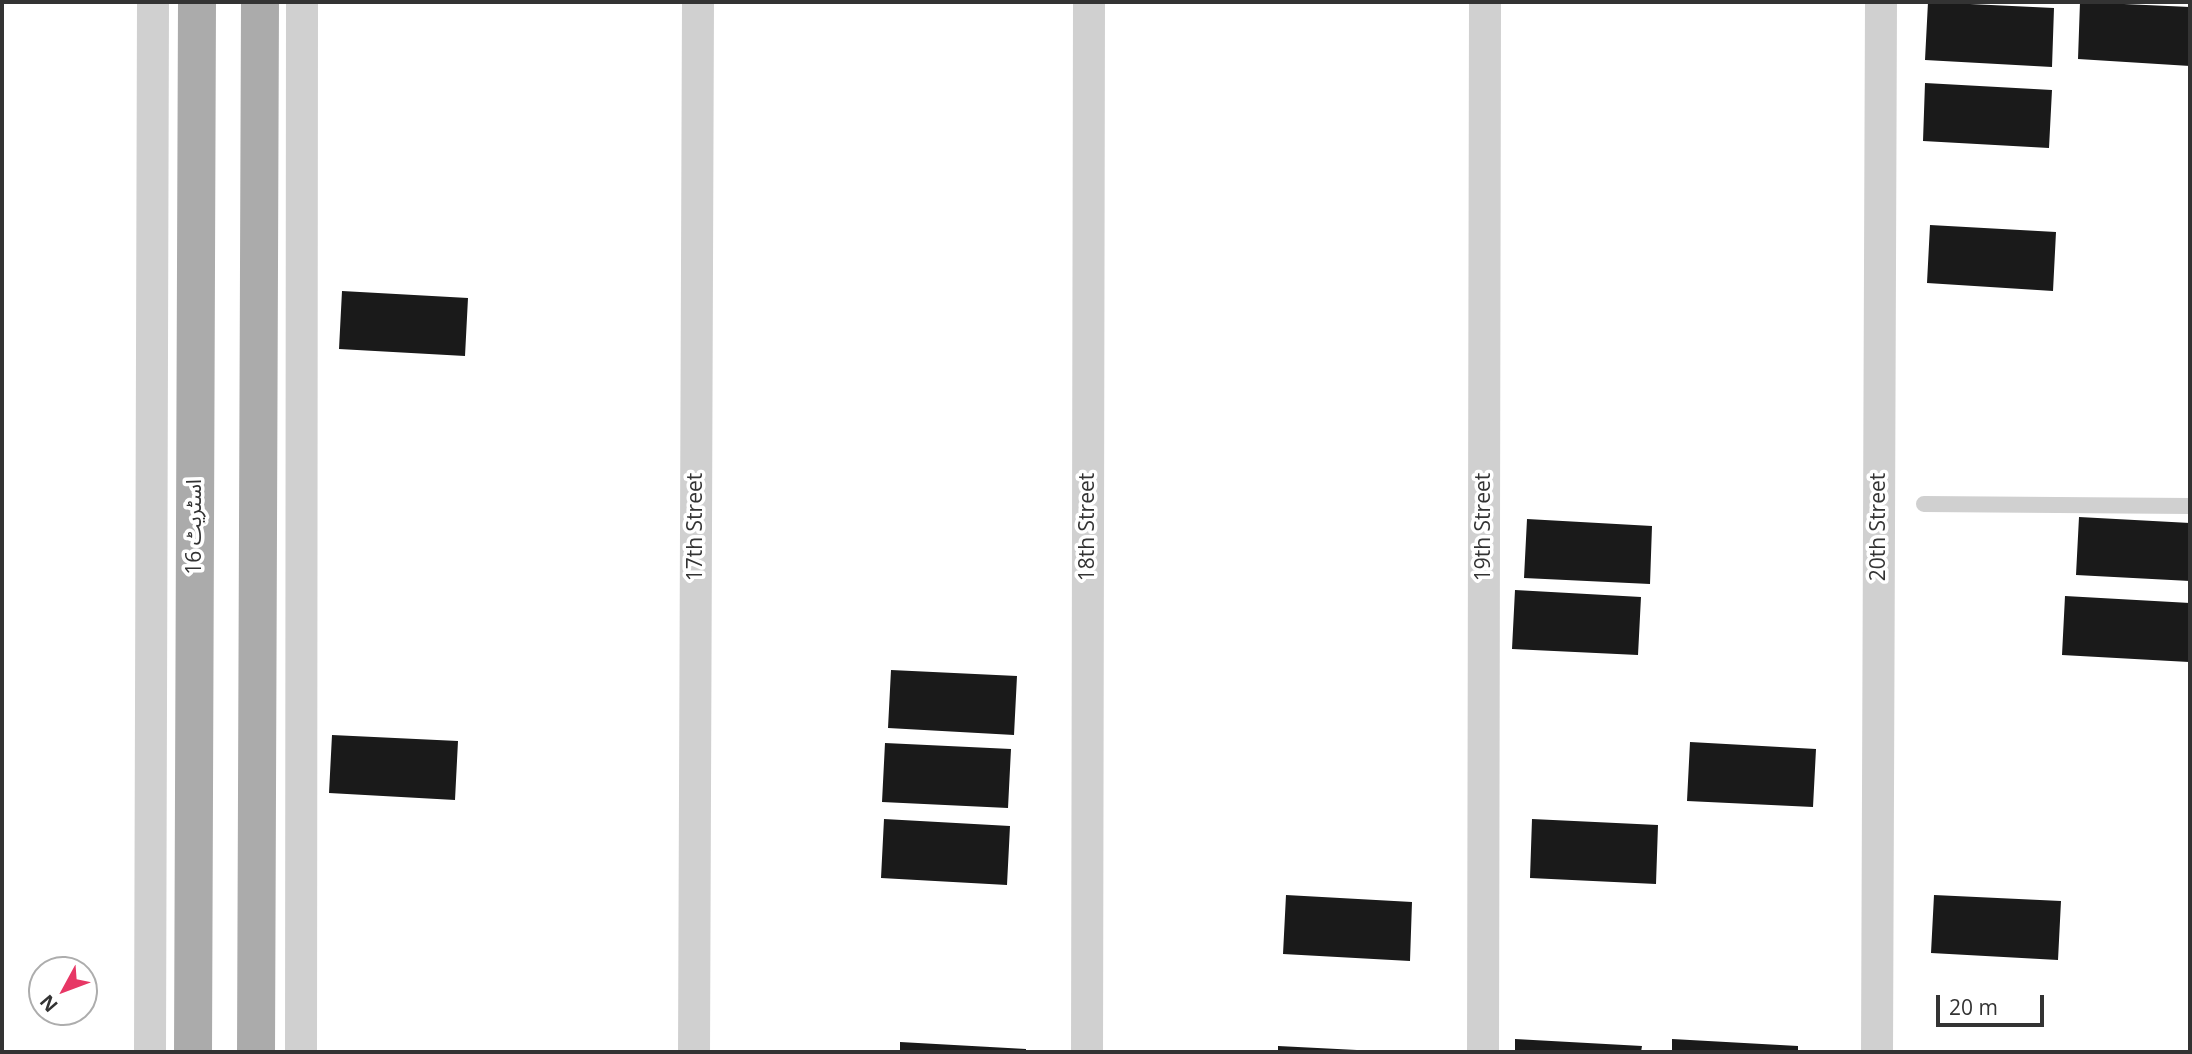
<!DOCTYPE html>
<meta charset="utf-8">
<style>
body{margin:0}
#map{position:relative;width:2192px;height:1054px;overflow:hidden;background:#fff;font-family:"Open Sans",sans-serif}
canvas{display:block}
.frame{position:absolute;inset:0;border:4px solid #333;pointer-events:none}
.north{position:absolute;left:28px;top:956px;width:70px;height:70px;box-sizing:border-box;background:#fff;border:2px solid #adadad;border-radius:50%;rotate:229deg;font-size:19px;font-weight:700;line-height:28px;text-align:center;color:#333}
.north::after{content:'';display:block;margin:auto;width:24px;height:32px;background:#e73765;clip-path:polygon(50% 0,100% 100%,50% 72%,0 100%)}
.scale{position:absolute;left:1936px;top:995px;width:108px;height:32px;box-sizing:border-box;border:4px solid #333;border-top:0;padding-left:9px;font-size:21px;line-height:24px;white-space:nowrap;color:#333;-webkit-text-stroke:5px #fff;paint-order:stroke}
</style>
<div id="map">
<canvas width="2192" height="1054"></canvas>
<div class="frame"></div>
<div class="north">N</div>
<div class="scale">20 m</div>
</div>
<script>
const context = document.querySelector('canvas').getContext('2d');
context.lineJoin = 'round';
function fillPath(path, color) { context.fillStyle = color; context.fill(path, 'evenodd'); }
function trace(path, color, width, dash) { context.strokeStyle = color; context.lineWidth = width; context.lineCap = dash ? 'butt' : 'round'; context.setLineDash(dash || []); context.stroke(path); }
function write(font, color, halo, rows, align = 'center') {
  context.font = font + ' "Open Sans","Noto Sans Arabic",sans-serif'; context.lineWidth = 7; context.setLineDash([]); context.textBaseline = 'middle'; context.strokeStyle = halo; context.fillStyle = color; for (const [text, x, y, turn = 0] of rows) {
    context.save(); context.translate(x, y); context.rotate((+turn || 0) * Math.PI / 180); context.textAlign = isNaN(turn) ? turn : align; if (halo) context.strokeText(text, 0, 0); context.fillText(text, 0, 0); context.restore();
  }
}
const building = new Path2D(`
 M1928,2L2054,8L2052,67L1925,60Z
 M2080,2L2190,7V66L2078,59Z
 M1925,83L2052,90L2049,148L1923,141Z
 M1930,225L2056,232L2053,291L1927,283Z
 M342,291L468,298L465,356L339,349Z
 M2079,517L2190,523V581L2076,575Z
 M1527,519L1652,526L1650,584L1524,578Z
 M1515,590L1641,597L1638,655L1512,649Z
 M2065,596L2190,603L2189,662L2062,655Z
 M891,670L1017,676L1014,735L888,728Z
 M332,735L458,741L455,800L329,793Z
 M1690,742L1816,749L1813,807L1687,801Z
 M885,743L1011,749L1008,808L882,802Z
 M884,819L1010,826L1007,885L881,878Z
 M1532,819L1658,825L1656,884L1530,878Z
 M1286,895L1412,902L1410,961L1283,954Z
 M1934,895L2061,901L2058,960L1931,953Z
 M1515,1039L1642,1046L1641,1052H1515Z
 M1672,1039L1798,1046V1052H1672Z
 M900,1042L1026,1049V1052H900Z
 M1278,1046L1357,1050V1052H1278Z`);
const service = new Path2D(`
 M1924,504L2190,506`);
const minor = new Path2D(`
 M150,1052L153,2
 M301,1052L302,2
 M694,1052L698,2
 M1087,1052L1089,2
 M1483,1052L1485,2
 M1877,1052L1881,2`);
const primary = new Path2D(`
 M193,1052L197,2
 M256,1052L260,2`);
const streetNames = [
 ["اسٹریٹ 16",195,527,-90],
 ["17th Street",696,527,-90],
 ["18th Street",1088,527,-90],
 ["19th Street",1484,527,-90],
 ["20th Street",1879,527,-90]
];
fillPath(building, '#1a1a1a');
trace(service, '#d0d0d0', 16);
trace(minor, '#d0d0d0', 32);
trace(primary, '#ababab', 38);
write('21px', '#333', '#fff', streetNames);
</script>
